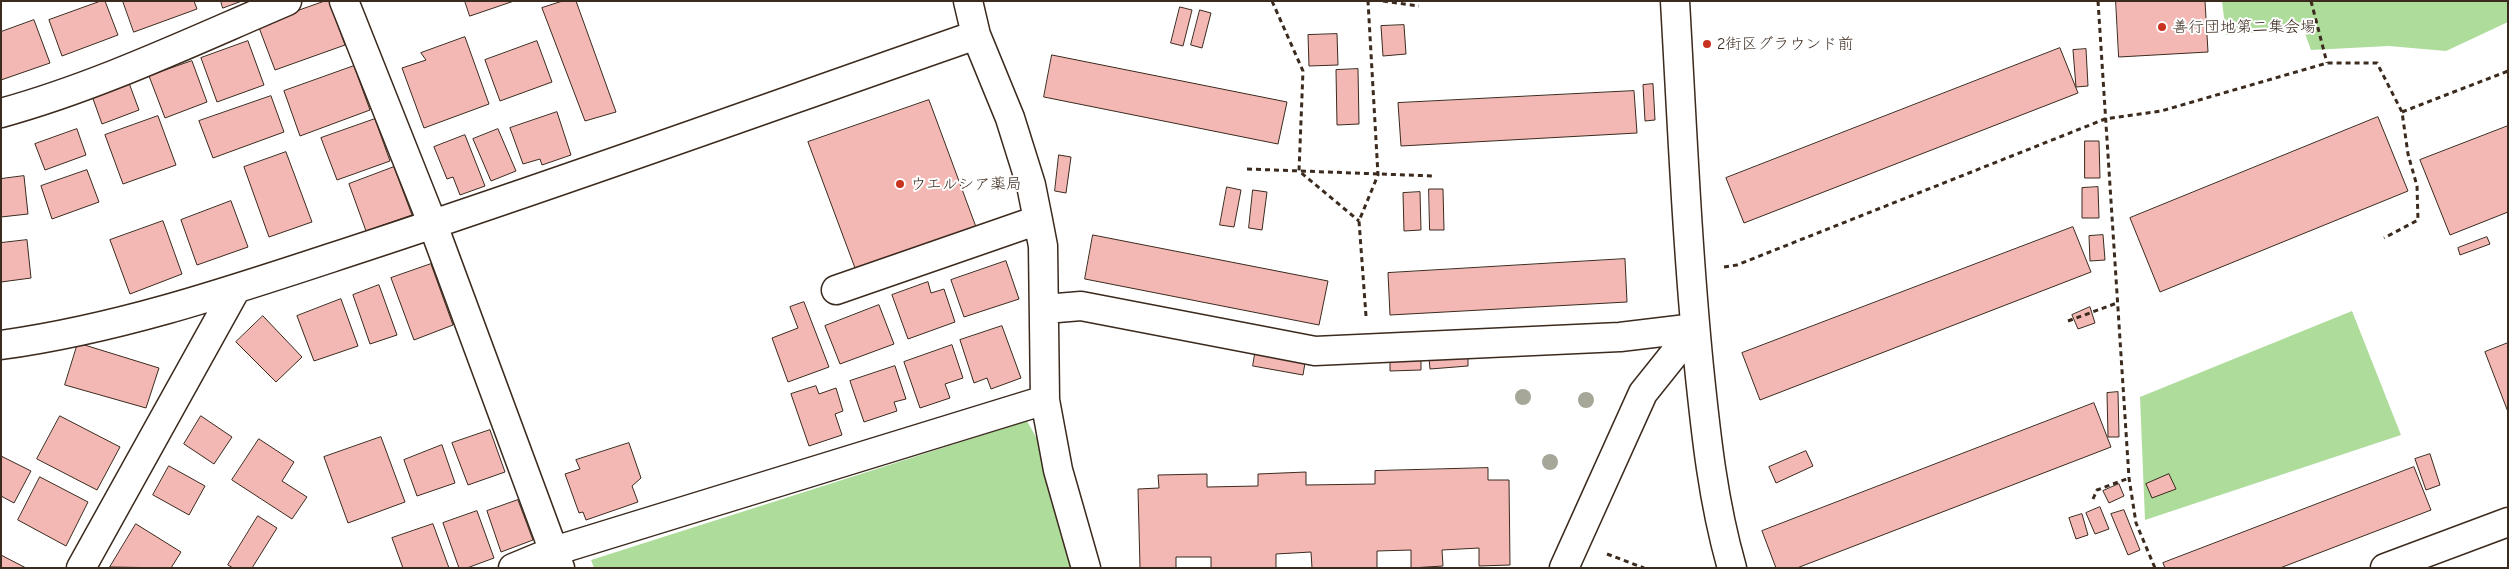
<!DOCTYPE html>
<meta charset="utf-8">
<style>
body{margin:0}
#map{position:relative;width:2509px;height:569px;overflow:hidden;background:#fff;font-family:"Comic Neue",sans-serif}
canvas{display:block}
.frame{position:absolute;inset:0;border:2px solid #3b2a1e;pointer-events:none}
</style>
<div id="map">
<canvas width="2509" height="569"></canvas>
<div class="frame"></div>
</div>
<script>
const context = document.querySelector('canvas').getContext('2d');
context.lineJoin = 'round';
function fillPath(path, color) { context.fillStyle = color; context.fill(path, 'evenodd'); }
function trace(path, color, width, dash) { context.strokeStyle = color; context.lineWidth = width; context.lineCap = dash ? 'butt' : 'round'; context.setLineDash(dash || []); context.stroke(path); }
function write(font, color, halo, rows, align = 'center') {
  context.font = font + ' "Comic Neue","Klee One",sans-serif'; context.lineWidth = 4; context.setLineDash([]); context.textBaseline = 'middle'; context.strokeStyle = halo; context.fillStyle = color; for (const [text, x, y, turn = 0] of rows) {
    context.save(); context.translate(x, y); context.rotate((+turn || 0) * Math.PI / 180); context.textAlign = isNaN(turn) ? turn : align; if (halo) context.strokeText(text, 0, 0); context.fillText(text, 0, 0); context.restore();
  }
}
const green = new Path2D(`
 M2222,1H2508V22L2446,51L2389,46L2311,50L2303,28L2226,35Z
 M2352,311L2401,435L2145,520L2140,397Z
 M1027,421L1041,446L1052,497L1072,568H594L591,560Z`);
const building = new Path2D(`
 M101,1H105L118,35L62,56L49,20Z
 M123,1H194L197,9L134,32Z
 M221,1H242L223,8Z
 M325,1H329L345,45L275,70L258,25Z
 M465,1H514L470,16Z
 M563,1H576L616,112L585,121L542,8Z
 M2116,1H2205L2208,52L2119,57Z
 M1180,7L1192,10L1183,46L1171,43Z
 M1200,10L1211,13L1202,48L1191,45Z
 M34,20L50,63L1,80V32Z
 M1404,25L1406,54L1383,56L1381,26Z
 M1337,34L1338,65L1309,66L1308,35Z
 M465,37L489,104L424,128L402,68L426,60L421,53Z
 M248,41L264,85L217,102L201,58Z
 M537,41L552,82L500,101L485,60Z
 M2060,48L2078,93L1744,223L1726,178Z
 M2086,49L2088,86L2076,87L2073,50Z
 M1052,55L1287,102L1278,144L1044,97Z
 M192,61L207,102L165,118L149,76Z
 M354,66L370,110L300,136L284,91Z
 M1358,69L1359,124L1337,125L1336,70Z
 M129,83L139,110L102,124L92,96Z
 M1653,84L1655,120L1645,121L1643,85Z
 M1634,91L1637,133L1401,146L1398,103Z
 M271,96L284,132L213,158L199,121Z
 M929,100L976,227L855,268L808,142Z
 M557,112L571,155L542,165L540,159L523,164L510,128Z
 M158,116L176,165L123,184L105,135Z
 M2378,117L2408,191L2160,292L2130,218Z
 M375,119L390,161L337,180L321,138Z
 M2508,126V212L2450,235L2420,160Z
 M77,129L86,155L45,170L35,144Z
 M498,129L516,171L491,181L473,139Z
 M465,135L485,186L460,195L453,177L447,179L434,147Z
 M2085,141H2099L2100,178H2085Z
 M286,152L312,222L269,237L244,167Z
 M1059,155L1071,157L1066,193L1055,191Z
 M394,167L412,215L366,231L349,184Z
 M87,170L99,202L52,219L41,186Z
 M24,176L28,214L1,217V179Z
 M1227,187L1241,190L1234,227L1220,225Z
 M2098,187L2099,218H2082V188Z
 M1429,189H1443L1444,230H1430Z
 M1253,190L1267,192L1262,230L1249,228Z
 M1420,192L1421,230L1404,231L1403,193Z
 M231,201L248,247L197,265L181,220Z
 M163,221L182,274L130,294L110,240Z
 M2073,227L2091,272L1760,400L1742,353Z
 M1093,235L1328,281L1319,325L1085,279Z
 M2103,235L2105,260L2090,261L2089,236Z
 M2487,237L2490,244L2460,255L2458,248Z
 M27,240L31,278L1,282V243Z
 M1625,259L1627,302L1390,315L1388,273Z
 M1006,261L1019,299L964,317L951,280Z
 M431,264L453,325L414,340L391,278Z
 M928,282L931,293L944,289L955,322L908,339L892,295Z
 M379,285L397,335L370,344L353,295Z
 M341,299L358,346L314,361L297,316Z
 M804,302L829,367L788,382L772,338L798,328L790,307Z
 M879,305L894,344L840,364L825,326Z
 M2090,307L2095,323L2078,329L2072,315Z
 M263,316L302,357L276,382L236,342Z
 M1002,326L1021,378L991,389L987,378L974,383L960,340Z
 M78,343L159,368L146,408L65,385Z
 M2508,343V412L2485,352Z
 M952,345L963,378L945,384L950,398L920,408L904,362Z
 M1255,354L1305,363L1303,375L1253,366Z
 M1468,356V366L1430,369L1429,358Z
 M1421,359V370L1390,371V360Z
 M895,366L906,399L894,402L897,411L864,422L850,381Z
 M816,386L819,394L836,388L843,411L835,414L842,435L809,446L791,394Z
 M2118,392L2119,437H2108L2107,393Z
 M2094,403L2111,447L1797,568H1776L1762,531Z
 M60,416L120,447L97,490L37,459Z
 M201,416L232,437L214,464L184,444Z
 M490,430L505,472L468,485L452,443Z
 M381,437L405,502L348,523L324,457Z
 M259,439L294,462L282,481L307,497L292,519L232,480Z
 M629,443L641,478L632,486L638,502L586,520L583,512L579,513L565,474L580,469L576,460Z
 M442,445L455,483L417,496L404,460Z
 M1806,451L1813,466L1776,483L1769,467Z
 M2430,454L2440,485L2426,490L2415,459Z
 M1,456L31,471L14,503L1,496Z
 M169,466L205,486L189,515L153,495Z
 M2414,467L2431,510L2280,568H2165L2163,563Z
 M1488,468V480H1509L1510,565L1479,566V548L1442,550L1443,566L1411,568V550L1377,551V568H1312L1311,552L1276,554V568H1211V557H1176V568H1140L1138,489L1159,488L1158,475L1207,474V487L1258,486V474L1306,472V485L1375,484V471Z
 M2169,474L2176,489L2152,498L2146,484Z
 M40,477L88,502L66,546L18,520Z
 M2119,484L2124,496L2109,503L2103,491Z
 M518,500L533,540L501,552L487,511Z
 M2100,507L2109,529L2095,534L2086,513Z
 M2124,510L2140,550L2128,555L2111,514Z
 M477,511L494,558L467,568H459L443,523Z
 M2082,514L2088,535L2076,539L2069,518Z
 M258,516L277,528L252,568H233L228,565Z
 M136,524L181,552L171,568L110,567Z
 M433,524L449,568H403L392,538Z
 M1,555L26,568H1Z`);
const path = new Path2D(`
 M1272,1L1303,71L1299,171L1359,221
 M1383,1L1419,6
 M2098,1L2129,478L2136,523L2155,568
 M2311,1L2327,63
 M2402,112L2508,71
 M1247,169L1434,176
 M1724,267L1737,265L2105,119L2161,111L2327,63H2377L2402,112L2408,154L2417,186L2418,220L2384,238
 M1366,316L1359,221L1378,175L1368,1
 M2068,321L2117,303
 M2093,499L2097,490L2129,478
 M1607,554L1644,568`);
const minor = new Path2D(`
 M344,1L433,225L560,568
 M968,1L976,35L1010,118L1031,185L1038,220L1043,246L1045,400L1058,470L1086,568
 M1675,1C1682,123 1687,245 1699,367C1706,435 1713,502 1732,568
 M1,113C99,86 193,41 287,1
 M836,290L1038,220
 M1045,309L1081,306L1315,351L1620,337L1695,328
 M1,345C125,328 245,286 364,247C569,180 772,106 976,35
 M81,568L236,289
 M513,568L554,551L1045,400
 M1564,568L1643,393L1695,328
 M2385,568L2508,522`);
const trees = [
 [1523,397],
 [1586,400],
 [1550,462]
];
const markers = [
 [2162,27,5,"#c8321e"],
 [1707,44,5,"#c8321e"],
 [900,184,5,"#c8321e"]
];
const poiNames = [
 ["善行団地第二集会場",2172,27],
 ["2街区グラウンド前",1717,44],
 ["ウエルシア薬局",910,184]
];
fillPath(green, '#aedc9b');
fillPath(building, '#f4b8b4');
trace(building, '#3b2a1e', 1);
trace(minor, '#3b2a1e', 31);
trace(path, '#3b2a1e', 3, [5, 4]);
trace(minor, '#fff', 28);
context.fillStyle = '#a6a798';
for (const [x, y] of trees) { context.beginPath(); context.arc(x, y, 8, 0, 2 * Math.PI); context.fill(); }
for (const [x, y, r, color] of markers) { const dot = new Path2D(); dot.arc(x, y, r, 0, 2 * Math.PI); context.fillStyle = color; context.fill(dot); trace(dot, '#fff', 2); }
write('16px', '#3b2a1e', '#fff', poiNames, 'left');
</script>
